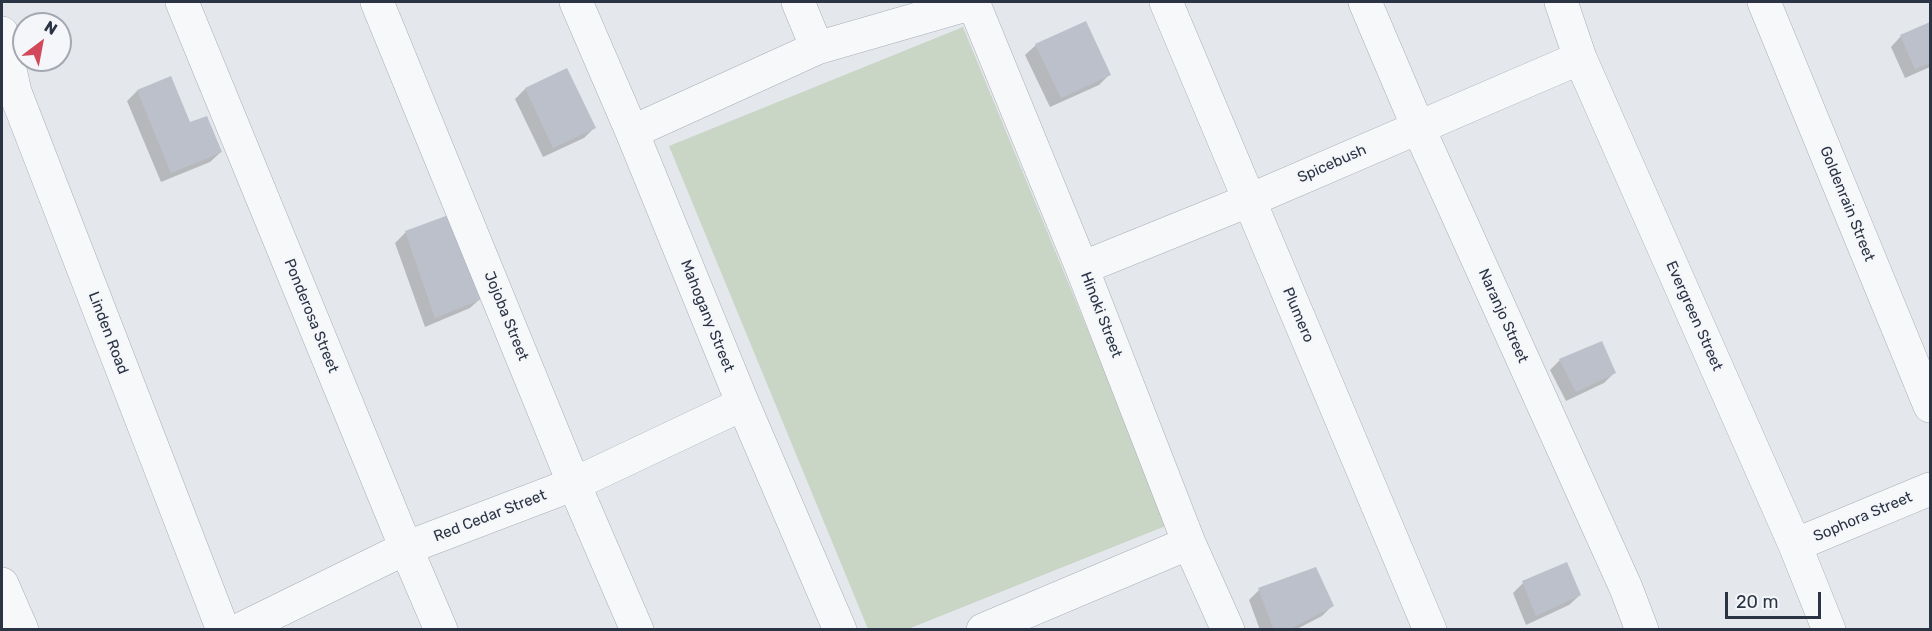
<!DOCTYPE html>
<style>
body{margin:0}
#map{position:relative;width:1932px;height:631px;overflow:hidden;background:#e4e7ec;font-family:Rubik,sans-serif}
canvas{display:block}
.frame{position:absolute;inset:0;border:3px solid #2b3445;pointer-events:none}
.north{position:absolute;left:12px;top:12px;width:60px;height:60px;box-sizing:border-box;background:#f4f6f9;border:2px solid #a4a8b1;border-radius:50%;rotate:32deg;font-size:16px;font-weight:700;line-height:24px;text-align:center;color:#2b3445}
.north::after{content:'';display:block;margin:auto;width:21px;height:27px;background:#d1495b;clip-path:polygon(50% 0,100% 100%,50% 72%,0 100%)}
.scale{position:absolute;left:1725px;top:592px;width:96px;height:27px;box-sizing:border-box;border:3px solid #2b3445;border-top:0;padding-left:8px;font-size:18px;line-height:21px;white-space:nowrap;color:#2b3445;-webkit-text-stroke:4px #f4f6f9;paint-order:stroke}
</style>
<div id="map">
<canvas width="1932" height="631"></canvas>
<div class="frame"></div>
<div class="north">N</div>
<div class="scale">20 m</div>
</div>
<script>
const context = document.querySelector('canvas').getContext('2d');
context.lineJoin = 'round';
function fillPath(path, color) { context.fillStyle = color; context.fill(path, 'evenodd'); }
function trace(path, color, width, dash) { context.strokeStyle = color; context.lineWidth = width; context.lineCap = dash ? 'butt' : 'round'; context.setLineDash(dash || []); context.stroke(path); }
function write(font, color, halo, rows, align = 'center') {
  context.font = font + ' Rubik,sans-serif'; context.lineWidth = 4.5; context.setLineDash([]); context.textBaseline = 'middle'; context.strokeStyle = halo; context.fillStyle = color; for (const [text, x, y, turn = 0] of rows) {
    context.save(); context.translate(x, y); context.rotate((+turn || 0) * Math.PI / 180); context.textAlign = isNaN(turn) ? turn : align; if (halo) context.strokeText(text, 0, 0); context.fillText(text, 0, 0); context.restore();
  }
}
const green = new Path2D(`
 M963,27L1168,525L908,629H868L669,146Z`);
const shadow = new Path2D(`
 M1085,23L1109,75L1099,85L1050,107L1025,55L1036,45Z
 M1930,24V67L1905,78L1891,47L1901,36Z
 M170,78L189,124L221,152L210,162L161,182L127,101L137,91Z
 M525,89L594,128L584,138L543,157L515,99Z
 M453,215L481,298L470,308L425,327L395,243L405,233Z
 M1560,360L1614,373L1604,383L1566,401L1550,370Z
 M1523,583L1580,595L1569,605L1526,625L1513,593Z
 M1259,590L1332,606L1322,616L1295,630H1260L1249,600Z`);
const building = new Path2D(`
 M1086,21L1111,75L1061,98L1035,44Z
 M1930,22V63L1915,69L1900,35Z
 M567,68L596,128L553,148L525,88Z
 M171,76L190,122L207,116L222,152L171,173L137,90Z
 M454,213L482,299L435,318L405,231Z
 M1602,341L1616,373L1576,392L1559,359Z
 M1567,562L1581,595L1536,616L1522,581Z
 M1316,567L1334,606L1288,630H1274L1258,588Z`);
const minor = new Path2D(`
 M182,2L406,548L441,630
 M377,2L574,484L637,630
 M576,2L632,132L743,404L840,630
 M798,2L817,48
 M973,2L1082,268L1189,543L1228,630
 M1166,2L1430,630
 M1365,2L1418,127L1626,588L1642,630
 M1561,2L1580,58L1795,545L1829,630
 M1764,2L1930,406
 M2,33L15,92L223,630
 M632,132L817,48L973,3
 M1082,268L1250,200L1580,58
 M1795,545L1930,489
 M2,584L22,630
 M239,630L406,548L574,484L743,404
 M983,630L1189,543`);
const streetNames = [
 ["Spicebush",1332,164,-24],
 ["Goldenrain Street",1847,204,68],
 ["Hinoki Street",1101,315,69],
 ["Plumero",1298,315,67],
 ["Ponderosa Street",311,316,68],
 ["Jojoba Street",506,316,68],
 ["Mahogany Street",707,316,68],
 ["Naranjo Street",1503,316,66],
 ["Evergreen Street",1694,316,66],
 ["Linden Road",108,333,69],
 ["Red Cedar Street",490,516,-21],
 ["Sophora Street",1863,517,-23]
];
fillPath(green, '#c9d6c5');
fillPath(shadow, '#0003');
fillPath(building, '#bbc0ca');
trace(minor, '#a9aeb7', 34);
trace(minor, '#f7f8fa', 33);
write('15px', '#2b3445', '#f4f6f9', streetNames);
</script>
